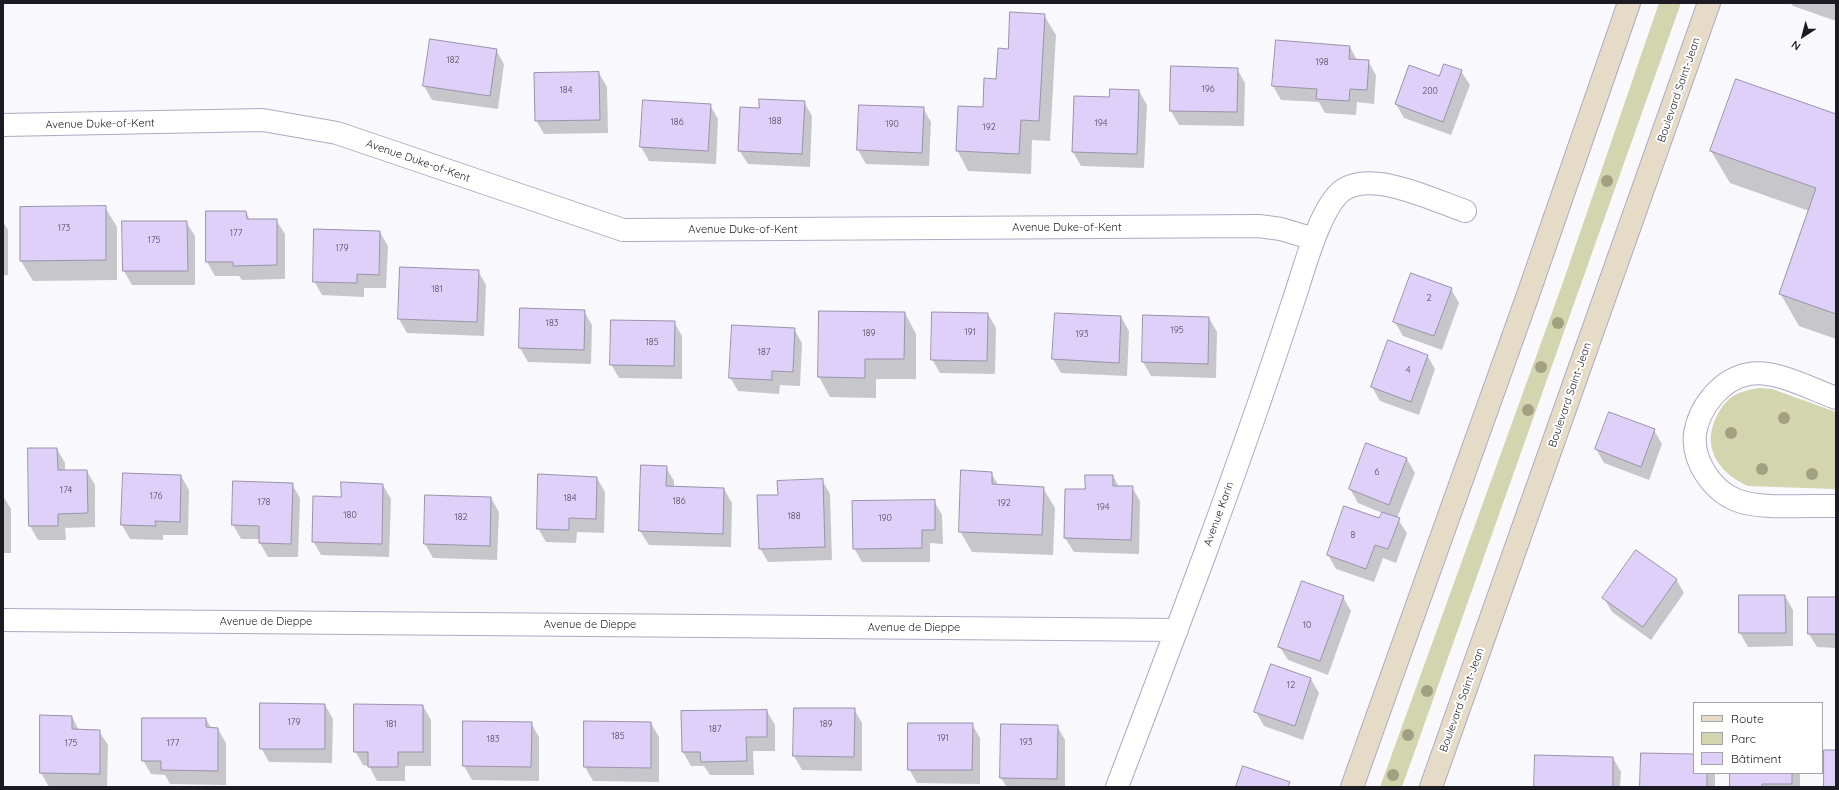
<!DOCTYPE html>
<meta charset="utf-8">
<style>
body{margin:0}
#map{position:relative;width:1839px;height:790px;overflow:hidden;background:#f9f8fd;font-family:Quicksand,sans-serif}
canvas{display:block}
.frame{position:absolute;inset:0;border:4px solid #1c1a23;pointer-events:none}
.legend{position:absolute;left:1693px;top:702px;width:130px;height:72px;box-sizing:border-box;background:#fff;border:1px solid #a4a3a7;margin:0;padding:5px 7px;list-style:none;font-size:12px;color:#1c1a23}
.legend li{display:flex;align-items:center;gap:8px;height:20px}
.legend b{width:20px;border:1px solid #a4a3a7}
.north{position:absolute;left:1783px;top:16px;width:40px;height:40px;-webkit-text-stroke:3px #fff;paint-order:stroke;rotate:216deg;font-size:11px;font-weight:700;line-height:16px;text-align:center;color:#1c1a23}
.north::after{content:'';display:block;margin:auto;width:14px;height:18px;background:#1c1a23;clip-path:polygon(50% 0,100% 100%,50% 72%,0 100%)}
</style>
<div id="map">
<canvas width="1839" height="790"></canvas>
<div class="frame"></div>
<ul class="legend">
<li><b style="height:5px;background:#e5dbc7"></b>Route</li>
<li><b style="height:11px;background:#d2d5ae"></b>Parc</li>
<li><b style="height:11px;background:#ded0f9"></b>Bâtiment</li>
</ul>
<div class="north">N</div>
</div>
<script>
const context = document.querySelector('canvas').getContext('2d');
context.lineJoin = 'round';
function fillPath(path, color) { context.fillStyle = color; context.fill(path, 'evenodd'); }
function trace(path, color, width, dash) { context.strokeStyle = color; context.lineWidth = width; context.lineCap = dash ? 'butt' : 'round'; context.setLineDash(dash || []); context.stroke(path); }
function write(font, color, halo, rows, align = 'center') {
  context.font = font + ' Quicksand,sans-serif'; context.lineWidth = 4; context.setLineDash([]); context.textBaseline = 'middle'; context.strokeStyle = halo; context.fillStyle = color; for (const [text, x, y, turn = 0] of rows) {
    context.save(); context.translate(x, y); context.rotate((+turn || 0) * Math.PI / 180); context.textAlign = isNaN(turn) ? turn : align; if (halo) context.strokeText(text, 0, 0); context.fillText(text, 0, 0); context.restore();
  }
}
const green = new Path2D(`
 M1659,3H1681L1402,787H1380L1562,285Z
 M1759,388L1772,389L1836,412V489L1748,486C1716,472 1700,444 1719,412C1722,406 1729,398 1735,395C1743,391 1751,389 1759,388Z`);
const shadow = new Path2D(`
 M1791,3H1836V21L1793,6Z
 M1044,15L1056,35L1050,141L1032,140L1031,174L968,171L957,150L984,108L1009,50Z
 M1350,47L1357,60L1368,61L1376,75L1374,104L1357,102L1356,115L1325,113L1319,102L1281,100L1273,86Z
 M496,50L504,64L498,109L432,100L424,86Z
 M1237,69L1245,83L1244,126L1179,125L1171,111Z
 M1461,71L1470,85L1451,135L1404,118L1396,104Z
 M599,73L607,87L608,133L544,134L536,120Z
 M1139,91L1147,105L1144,168L1081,166L1073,152Z
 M804,102L812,116L810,167L748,164L739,150L760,109Z
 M710,105L718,119L716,164L649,161L641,147Z
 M923,108L931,122L929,166L866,164L858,150Z
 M1836,115V339L1799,326L1780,293L1809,211L1730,183L1711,151Z
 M105,207L117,227V280L33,281L21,261Z
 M207,212H246L250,220H276L285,234V279L242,280L239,276H215L207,262Z
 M3,222L8,230V275H3Z
 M123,222H186L195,236V285H132L124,271Z
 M380,232L388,246L386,288H364V297L322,295L314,281Z
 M400,268L478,271L486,285L484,336L407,333L399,319Z
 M1451,289L1459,303L1442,350L1403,336L1395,322Z
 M584,311L592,325L591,364L528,362L520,348Z
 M820,312L905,313L916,334V379H876V398L830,397L819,377Z
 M988,314L996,328L995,374L940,373L932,359Z
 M1121,317L1129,331L1127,376L1061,373L1053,359Z
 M1209,318L1217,332L1216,378L1151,376L1143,362Z
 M674,322L682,336V379L619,378L611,364Z
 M794,329L802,343L800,386L780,385L779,394L738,391L730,377Z
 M1427,355L1435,369L1419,415L1380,401L1372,387Z
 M1654,430L1662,444L1649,480L1604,463L1596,449Z
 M1367,444L1407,459L1415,473L1397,518L1407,533L1396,563L1383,558L1374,582L1336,569L1328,555L1380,520L1382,513L1358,503L1350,489Z
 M57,449L65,463V471H87L95,485V527L65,528L66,540H38L30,526Z
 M666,467L674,481V488L724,489L732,503L731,547L649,545L640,531Z
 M991,473L999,486L1043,488L1055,508L1053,555L972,552L960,531Z
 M124,474L181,476L189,490L188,535H163V540L130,539L122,525Z
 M1113,476L1119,487H1132L1140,501L1139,554L1074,552L1065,538L1066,490H1086Z
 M597,478L605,492L604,533L577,532L576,543L546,542L538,528Z
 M822,480L830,494L832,560L768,562L760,548Z
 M292,484L300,498L298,557H268L260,543V539H241L233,525Z
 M383,485L391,499L389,557L321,555L313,541L342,498Z
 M3,496L11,509V553H3Z
 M491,498L499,512L497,560L433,558L425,544Z
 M934,501L942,515L943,544L930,543V562H862L854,548Z
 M1676,579L1684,593L1651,640L1612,612L1604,598Z
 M1785,596L1793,610V646L1748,647L1740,633Z
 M1343,597L1351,611L1328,675L1288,660L1279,646Z
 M1836,598V648L1817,647L1809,634Z
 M1272,665L1311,679L1319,693L1303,740L1264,726L1256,712Z
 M325,705L333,719L332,763L269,762L261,748Z
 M423,706L431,720V766H405V781H377L369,766L363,765L355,751Z
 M854,709L862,723V771L802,770L794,756Z
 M767,711L775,725V751H753L754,775H710L704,766H691L683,752Z
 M72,717L79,730L99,731L108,745L107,787H49L41,773Z
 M206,719L211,728L218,729L226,743V785L170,784L165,775L151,774L143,760Z
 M464,722L531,723L539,737V781L472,780L464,766Z
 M585,722L651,723L659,737V782L593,781L585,767Z
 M972,724L980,738V784L917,783L909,769Z
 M1002,725L1057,726L1065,740V787H1007L1001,778Z
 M1694,755V773H1715V787H1642Z
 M1613,758L1621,772L1620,787H1535Z
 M1731,773H1800V787H1731Z`);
const building = new Path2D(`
 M1010,12L1045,14L1039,121L1021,120L1019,154L956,151L958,106L983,107L984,78L996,79L998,48L1008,49Z
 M430,39L497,49L490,96L423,86Z
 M1276,40L1350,46L1349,59L1369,60L1367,90L1350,89L1349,101L1316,99L1317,89L1272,86Z
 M1444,64L1462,70L1443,122L1395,104L1409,65L1439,76Z
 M1171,66L1238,68L1237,112L1170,111Z
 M599,72L600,120L535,121L534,73Z
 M1736,79L1836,114V314L1779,294L1816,188L1710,151Z
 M1110,89L1139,90L1137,154L1072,152L1074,96L1109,97Z
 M759,99L805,101L802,154L738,151L740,107L759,108Z
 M643,100L711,104L708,151L640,147Z
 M859,105L924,107L922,153L857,150Z
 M106,206V260L20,261V207Z
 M206,211H246L247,219H277V265L233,266V262H206Z
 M122,221H187L188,271H123Z
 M314,229L380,231L379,275L357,274V283L313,282Z
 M400,267L479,270L477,322L398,319Z
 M1411,273L1452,288L1434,336L1393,322Z
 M520,308L585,310L584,350L519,348Z
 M819,311L905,312L904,359H865V378L818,377Z
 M932,312L988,313L987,361L931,360Z
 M1055,313L1121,316L1119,363L1052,359Z
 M1143,315L1209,317L1208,364L1142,362Z
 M611,320L675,321L674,366L610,365Z
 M732,325L795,328L793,372L772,371V380L729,378Z
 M1388,340L1428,355L1411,402L1371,387Z
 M1609,412L1655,429L1641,467L1595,449Z
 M1366,443L1407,458L1389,505L1349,489Z
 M28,448H57L58,470H87L88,513L58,514V526H29Z
 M641,465L667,466L666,486L724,488L723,534L639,531Z
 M961,470L992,472V484L1044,487L1042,535L959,532Z
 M123,473L181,475L180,522L155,521L156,526L121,525Z
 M538,474L597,477L596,519L569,518V530L537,529Z
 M1085,475H1113V486H1133L1131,540L1064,538L1065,489H1085Z
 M823,479L825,547L759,549L757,495H778L777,481Z
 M233,481L293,483L291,544L259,543V526L232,525Z
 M341,482L383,484L382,544L312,542L313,496L341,497Z
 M425,495L491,497L490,546L424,544Z
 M935,500V530H922V548L853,549L852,501Z
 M1344,506L1379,518L1382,512L1400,518L1388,549L1375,545L1366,569L1327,555Z
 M1636,550L1677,579L1643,627L1602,598Z
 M1302,581L1344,596L1320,661L1278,647Z
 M1739,595H1785L1786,633H1739Z
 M1808,597H1836V634H1808Z
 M1271,664L1311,678L1295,726L1254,712Z
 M260,703L325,704V749H260Z
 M354,704L423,705V752H398V767H368V752H354Z
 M794,708H855L854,757L793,756Z
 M767,710V737H746L747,761L701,762L700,752H682L681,711Z
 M40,715L72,716V729L100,730V774L40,773Z
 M142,718H206V727L218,728V771L161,770V761H142Z
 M463,721L532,722L531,767L463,766Z
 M584,721L651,722V768L584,767Z
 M908,723H973L972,770H908Z
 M1001,724L1058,725L1057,779L1000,778Z
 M1824,750H1836V787H1824Z
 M1641,753L1694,754V773H1707V787H1640Z
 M1535,755L1613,757V787H1534Z
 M1243,766L1290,782L1288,787H1236Z
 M1730,773H1792V784H1762V787H1730Z`);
const minor = new Path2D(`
 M3,125L263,120L337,133L623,230L1259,226L1281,229L1314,239
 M1836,398C1811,389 1775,369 1749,374C1721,379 1699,407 1695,434C1692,461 1712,490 1736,500C1760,510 1809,505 1836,506
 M3,620L1177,630
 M1117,787C1178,627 1239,467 1292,305C1302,277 1319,207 1343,190C1373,170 1433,200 1465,211`);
const secondary = new Path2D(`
 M1352,787L1529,292L1629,3
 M1431,787L1709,3`);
const trees = [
 [1607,181],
 [1558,323],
 [1541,367],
 [1528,410],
 [1784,418],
 [1731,433],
 [1762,469],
 [1812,474],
 [1427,691],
 [1408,735],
 [1393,775]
];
const numberNames = [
 ["182",453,60],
 ["198",1322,62],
 ["196",1208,89],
 ["184",566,90],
 ["200",1430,91],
 ["188",775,121],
 ["186",677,122],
 ["194",1101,123],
 ["190",892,124],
 ["192",989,127],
 ["173",64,228],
 ["177",236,233],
 ["175",154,240],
 ["179",342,248],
 ["181",437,289],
 ["2",1429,298],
 ["183",552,323],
 ["195",1177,330],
 ["191",970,332],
 ["189",869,333],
 ["193",1082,334],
 ["185",652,342],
 ["187",764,352],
 ["4",1408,370],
 ["6",1377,472],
 ["174",66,490],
 ["176",156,496],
 ["184",570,498],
 ["186",679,501],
 ["178",264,502],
 ["192",1004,503],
 ["194",1103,507],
 ["180",350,515],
 ["188",794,516],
 ["182",461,517],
 ["190",885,518],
 ["8",1353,535],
 ["10",1307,625],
 ["12",1291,685],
 ["179",294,722],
 ["181",391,724],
 ["189",826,724],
 ["187",715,729],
 ["185",618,736],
 ["191",943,738],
 ["183",493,739],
 ["193",1026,742],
 ["175",71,743],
 ["177",173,743]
];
const streetNames = [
 ["Boulevard Saint-Jean",1679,90,-71],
 ["Avenue Duke-of-Kent",100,124,-1],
 ["Avenue Duke-of-Kent",418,161,19],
 ["Avenue Duke-of-Kent",1067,228],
 ["Avenue Duke-of-Kent",743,230],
 ["Boulevard Saint-Jean",1570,395,-71],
 ["Avenue Karin",1219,514,-70],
 ["Avenue de Dieppe",266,622],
 ["Avenue de Dieppe",590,625],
 ["Avenue de Dieppe",914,628],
 ["Boulevard Saint-Jean",1462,700,-70]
];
fillPath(green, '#d2d5ae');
fillPath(shadow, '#0003');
fillPath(building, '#ded0f9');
trace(building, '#9a92a9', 1);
trace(minor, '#adaac2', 24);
trace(secondary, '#adaac2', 24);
trace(minor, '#fff', 22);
trace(secondary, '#e5dbc7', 22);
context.fillStyle = '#a1a182';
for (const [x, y] of trees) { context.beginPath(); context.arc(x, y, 6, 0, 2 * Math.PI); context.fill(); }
write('9px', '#4c4858', null, numberNames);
write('11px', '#1c1a23', '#fff', streetNames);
</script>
